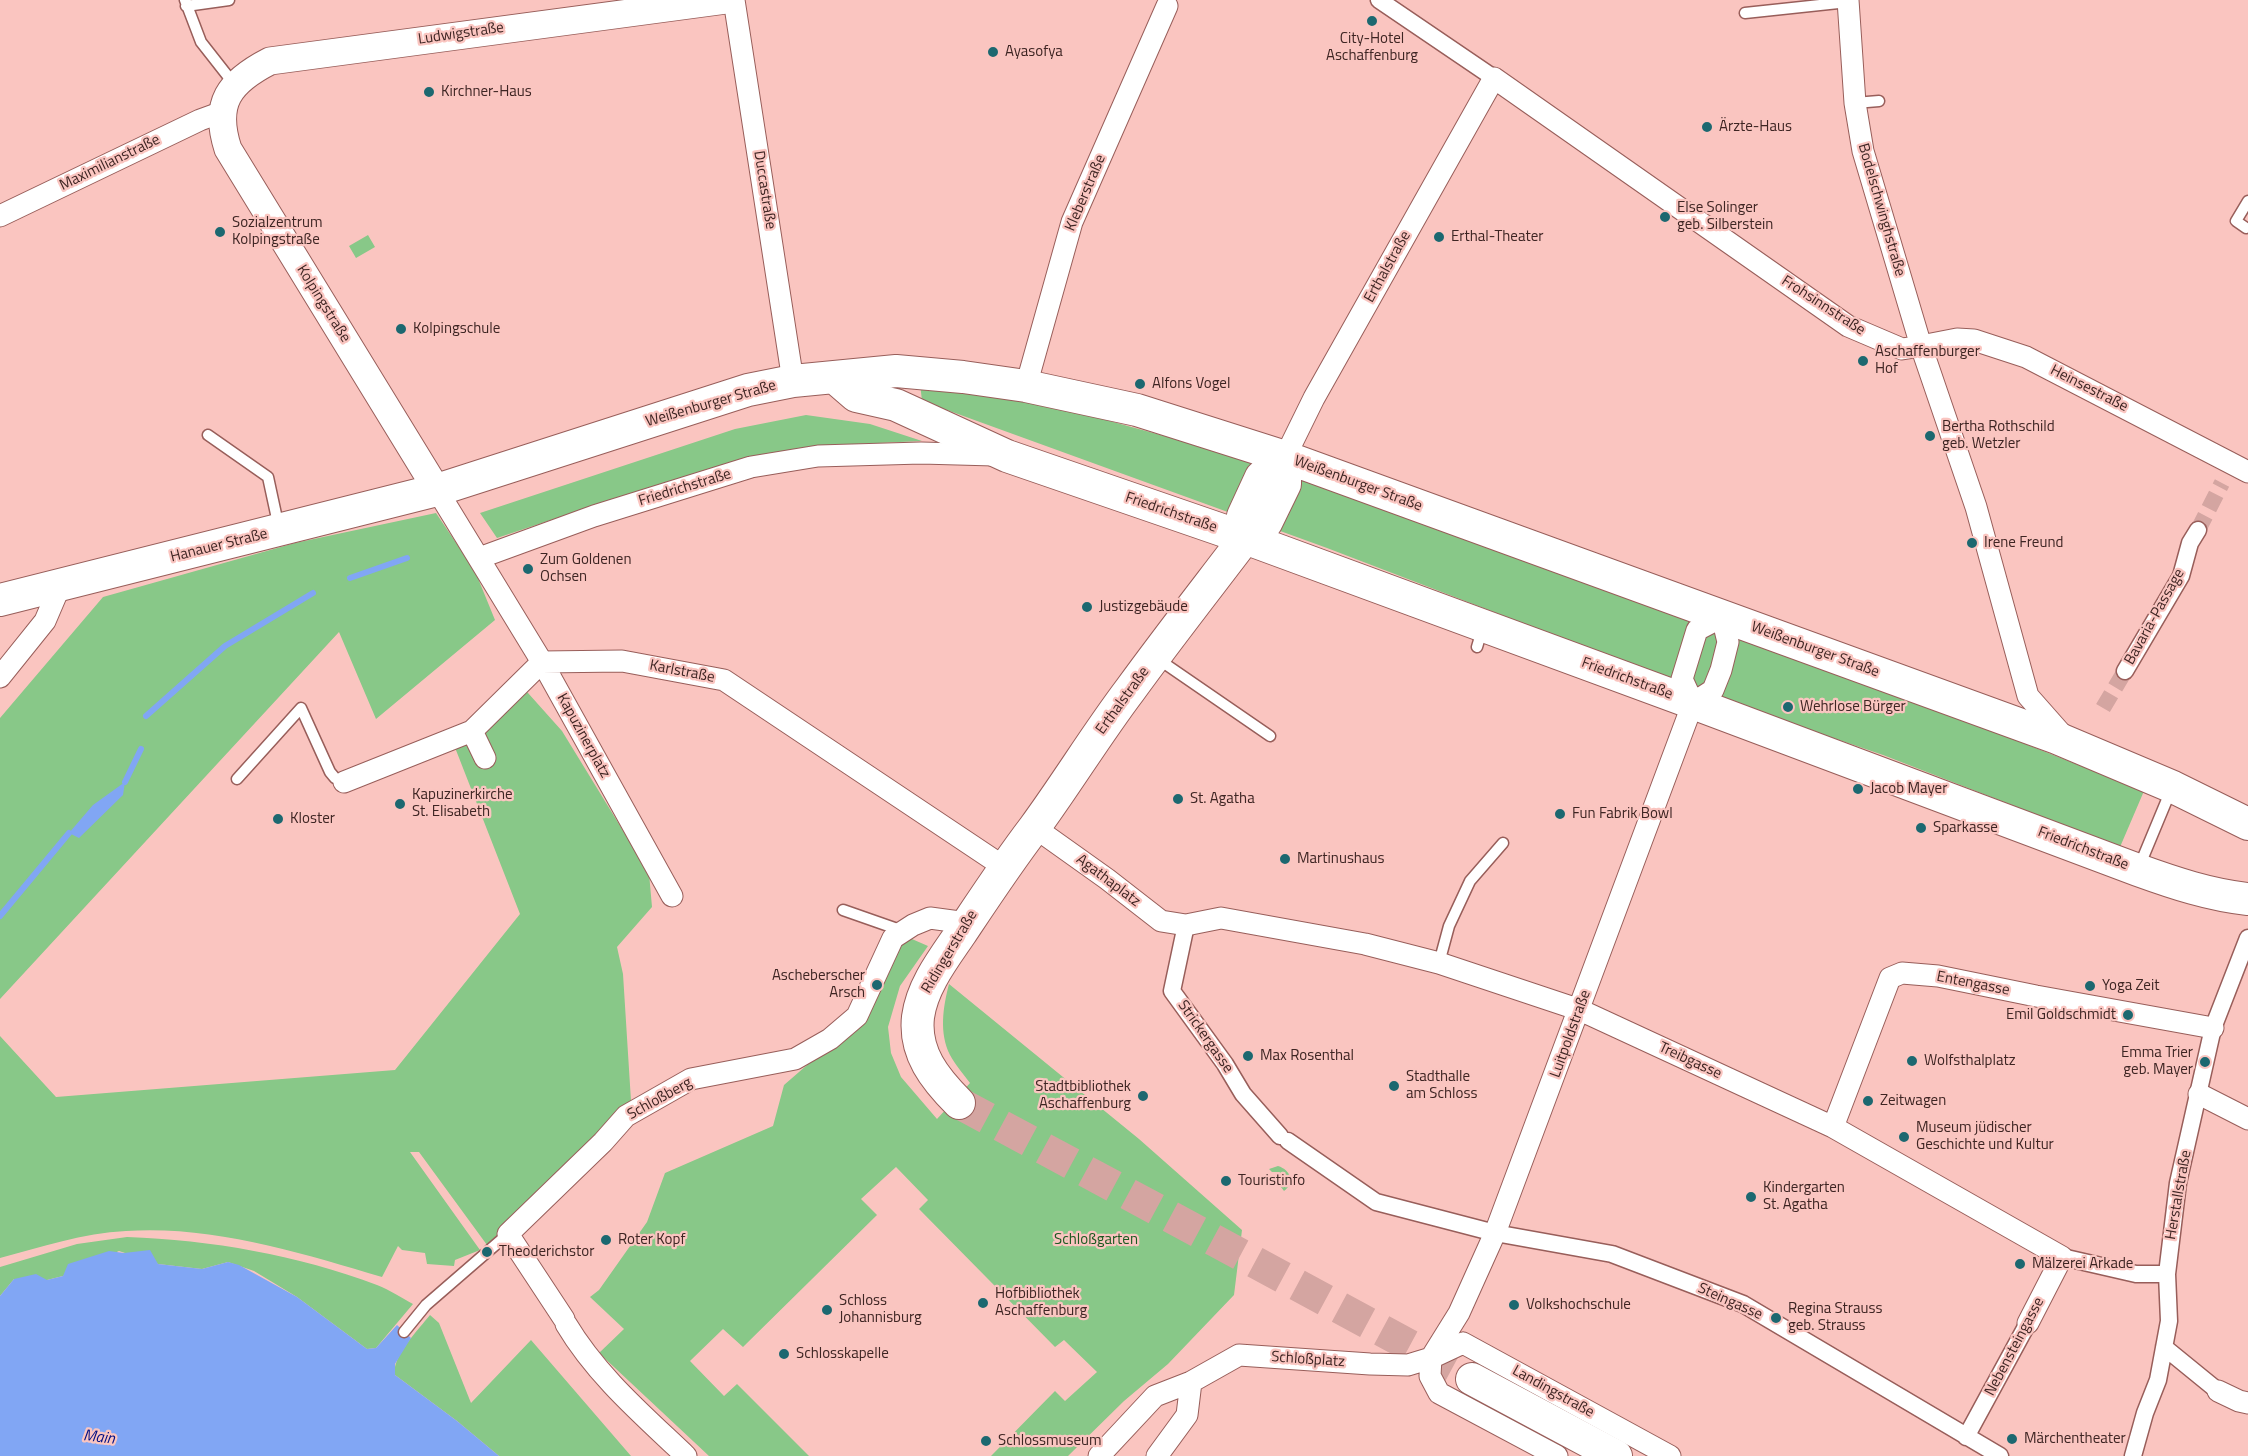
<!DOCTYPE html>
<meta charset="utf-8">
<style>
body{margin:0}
canvas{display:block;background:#fac5c0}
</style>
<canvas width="2248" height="1456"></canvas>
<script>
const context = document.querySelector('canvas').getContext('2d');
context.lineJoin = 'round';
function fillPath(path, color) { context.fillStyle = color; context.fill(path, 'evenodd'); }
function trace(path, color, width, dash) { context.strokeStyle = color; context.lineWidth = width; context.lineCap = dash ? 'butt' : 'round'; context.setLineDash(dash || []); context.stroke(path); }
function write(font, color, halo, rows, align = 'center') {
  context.font = font + ' "Titillium Web",sans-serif'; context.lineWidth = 4.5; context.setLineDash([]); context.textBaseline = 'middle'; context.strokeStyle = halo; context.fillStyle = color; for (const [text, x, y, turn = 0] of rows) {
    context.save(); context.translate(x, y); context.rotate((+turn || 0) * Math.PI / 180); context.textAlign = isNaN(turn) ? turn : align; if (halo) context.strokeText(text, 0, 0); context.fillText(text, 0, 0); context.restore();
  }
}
const green = new Path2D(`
 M368,235L375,247L356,258L349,246Z
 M920,383L983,391L1066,409L1237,456L1970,722L2144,791L2120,847L1883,755L1731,703L1327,548L922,401Z
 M806,415L870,424L922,441L813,446L748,460L590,507L497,538L480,513L735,429Z
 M436,513L475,571L495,620L376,719L339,632L0,999V718L103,597L295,543Z
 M520,684L562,731L649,873L652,907L617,947L623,974L631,1101L487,1245L419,1152H410L480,1250L455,1260L454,1266L427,1264L425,1253L402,1250L398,1246L382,1277C302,1253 211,1225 126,1231C83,1233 41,1247 0,1258V1036L56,1097L395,1070L520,914L454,745Z
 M905,936L928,946L900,986L888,1027L891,1053L901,1077L937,1119L970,1083C963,1074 955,1064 950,1055C939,1033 943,1007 949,984L1139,1139L1242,1230L1234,1295L1168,1364L1124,1401L1068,1456H991L1055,1391L1065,1401L1097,1372L1064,1340L1055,1347L919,1209L928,1200L896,1167L861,1199L877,1215L743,1347L723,1329L690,1361L724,1396L737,1384L809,1456H709L599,1353L624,1329L590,1297L599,1290L647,1222L665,1173L773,1126L784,1085L844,1033Z
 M1278,1166C1291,1170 1295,1183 1284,1191L1281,1187L1285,1182L1284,1175L1279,1172H1272L1269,1169Z
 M127,1237C211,1240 298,1255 377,1285C390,1290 402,1298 413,1304L376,1348L367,1349L297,1297L254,1271L228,1262L202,1269L158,1264L119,1251L63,1276L47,1280L14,1279L0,1296V1267L77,1244Z
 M430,1315L439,1323L471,1403L531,1340L631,1456H499L457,1421L395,1375C391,1357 419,1329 430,1315Z`);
const water = new Path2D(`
 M125,782L123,795L79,838L69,833L93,805Z
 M150,1250L158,1264L202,1269L228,1262L239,1265L297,1297L367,1349L376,1348L397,1325L411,1338L395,1364V1375L457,1421L499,1456H0V1296L14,1279L36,1274L47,1280L63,1276L68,1264L109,1251L124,1253Z`);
const stream = new Path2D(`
 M350,578L407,558
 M146,716L225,646L313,593
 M125,782L141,749
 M0,916L69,833`);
const pedestrianTunnel = new Path2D(`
 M2198,530L2222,483
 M2103,708L2125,671`);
const secondaryTunnel = new Path2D(`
 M959,1103L1472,1379`);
const service = new Path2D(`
 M185,0L201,42L234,84
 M186,6L229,0
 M1745,13L1848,2
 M1855,103L1879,101
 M2246,228L2236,221L2248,201
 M208,435L268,477L279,528
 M1477,647L1483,627
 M1158,659L1270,736
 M237,779L301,708L330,772L335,778L344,782
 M2139,867L2171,790
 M843,910L903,931
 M1439,963L1449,926L1470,881L1503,843
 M404,1332L426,1305L508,1234`);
const pedestrian = new Path2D(`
 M1379,0L1494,78
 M2125,671L2181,576L2190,543L2198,530
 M1186,925L1172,991L1225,1064L1243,1094L1280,1136
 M1288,1141L1376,1202L1495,1233L1612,1254L1743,1304L2000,1456
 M2062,1257L2136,1274H2167
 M2164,1347L2218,1391
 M1966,1437L2028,1323
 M2133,1456L2145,1413L2158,1380L2169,1321L2167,1274L2178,1183L2213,1028L2248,938`);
const minor = new Path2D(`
 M734,0L793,381
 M1848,0L1855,103L1863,151L1921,346L1957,339L1974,340L2026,357L2248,472
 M0,216L200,120L222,112
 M1026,386L1072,222L1167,6
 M1285,457L1314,398L1494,78L1848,326L1902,349L1921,346L1976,507L2028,696L2066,739
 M437,490L542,662L672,896
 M479,558L594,516L751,467L818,456L921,453L994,455
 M542,662L622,661L724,680L1004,867
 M0,677L45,621L60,586
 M485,758L472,731L542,662
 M344,782L472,731
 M1034,827L1107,879L1161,921L1186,925L1221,918L1365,944L1439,963L1580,1010L1833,1127L2062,1257L2028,1323
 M2199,1094L2248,1119
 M1833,1127L1890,978L1902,973L1938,976L2036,996L2213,1028
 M564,1319L508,1234L603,1142L626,1116L691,1079L795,1059L830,1039L857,1016L893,938L913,925L930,918L967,923
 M566,1324C597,1376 643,1415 686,1456
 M1463,1343L1670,1456
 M2218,1391L2239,1401L2248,1403
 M1099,1456L1155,1396L1191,1382L1239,1355L1370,1364L1408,1365L1431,1358L1463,1343
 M1157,1456L1187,1415L1191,1382
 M1557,1456L1439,1393L1430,1376L1431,1358L1459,1313L1495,1233L1693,703L1713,690L1721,670L1728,642L1722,617L1697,630L1682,679L1693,703`);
const tertiary = new Path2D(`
 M437,490L228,149C213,103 229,82 270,61L726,0`);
const secondary = new Path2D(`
 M834,377L856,396L896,405L1007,456L1245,538L1693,703L2138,870C2174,883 2210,895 2248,899
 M1245,538L1243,516L1261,477L1285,457
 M0,600L437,490L748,390L793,381L896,371L963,377L1026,386L1137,410L1285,457L2057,738L2173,787L2248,824
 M959,1103C935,1079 914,1053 918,1017C922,986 944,958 961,933C985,897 1008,862 1034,828C1067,783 1096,735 1130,690C1167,639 1207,588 1245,538L1266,523L1285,484V457
 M1472,1379L1616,1456`);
const markers = [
 [1372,21,6,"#1c6870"],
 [993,52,6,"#1c6870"],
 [429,92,6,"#1c6870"],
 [1707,127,6,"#1c6870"],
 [1665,217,6,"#1c6870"],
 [220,232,6,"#1c6870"],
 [1439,237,6,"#1c6870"],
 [401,329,6,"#1c6870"],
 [1863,361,6,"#1c6870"],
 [1140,384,6,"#1c6870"],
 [1930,436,6,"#1c6870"],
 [1972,543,6,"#1c6870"],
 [528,569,6,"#1c6870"],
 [1087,607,6,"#1c6870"],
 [1788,707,6,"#1c6870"],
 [1858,789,6,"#1c6870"],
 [1178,799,6,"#1c6870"],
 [400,804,6,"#1c6870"],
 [1560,814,6,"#1c6870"],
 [278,819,6,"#1c6870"],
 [1921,828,6,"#1c6870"],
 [1285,859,6,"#1c6870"],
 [877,985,6,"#1c6870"],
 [2090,986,6,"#1c6870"],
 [2128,1015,6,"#1c6870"],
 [1248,1056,6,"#1c6870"],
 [1912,1061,6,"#1c6870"],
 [2205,1062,6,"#1c6870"],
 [1394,1086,6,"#1c6870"],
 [1143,1096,6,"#1c6870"],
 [1868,1101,6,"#1c6870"],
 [1904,1137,6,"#1c6870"],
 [1226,1181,6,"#1c6870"],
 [1751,1197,6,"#1c6870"],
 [606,1240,6,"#1c6870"],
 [487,1252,6,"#1c6870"],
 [2020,1264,6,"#1c6870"],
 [983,1303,6,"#1c6870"],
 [1514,1305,6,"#1c6870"],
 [827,1310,6,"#1c6870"],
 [1776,1318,6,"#1c6870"],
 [784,1354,6,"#1c6870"],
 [2012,1439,6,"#1c6870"],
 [986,1441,6,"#1c6870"]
];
const streetNames = [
 ["Ludwigstraße",461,34,-8],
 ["Maximilianstraße",110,163,-26],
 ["Duccastraße",764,190,81],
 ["Kleberstraße",1086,193,-67],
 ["Bodelschwinghstraße",1881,210,74],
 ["Erthalstraße",1388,267,-61],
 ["Kolpingstraße",323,304,58],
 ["Frohsinnstraße",1823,306,33],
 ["Heinsestraße",2089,389,27],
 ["Weißenburger Straße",711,404,-16],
 ["Weißenburger Straße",1358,484,20],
 ["Friedrichstraße",685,488,-17],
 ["Friedrichstraße",1171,513,19],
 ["Hanauer Straße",219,546,-14],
 ["Bavaria-Passage",2155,617,-61],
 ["Weißenburger Straße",1815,650,20],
 ["Karlstraße",682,672,11],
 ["Friedrichstraße",1627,679,20],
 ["Erthalstraße",1123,701,-54],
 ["Kapuzinerplatz",583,736,61],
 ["Friedrichstraße",2083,849,21],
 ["Agathaplatz",1108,881,37],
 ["Ridingerstraße",950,952,-59],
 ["Entengasse",1973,984,11],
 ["Luitpoldstraße",1571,1034,-70],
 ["Strickergasse",1205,1037,55],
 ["Treibgasse",1690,1061,25],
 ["Schloßberg",660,1099,-29],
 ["Herstallstraße",2179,1195,-80],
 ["Steingasse",1730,1302,24],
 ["Nebensteingasse",2015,1347,-62],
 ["Schloßplatz",1308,1360,4],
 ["Landingstraße",1553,1392,29]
];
const poiNames = [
 ["City-Hotel",1372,39,"center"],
 ["Aschaffenburg",1372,56,"center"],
 ["Ayasofya",1005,52],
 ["Kirchner-Haus",441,92],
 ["Ärzte-Haus",1719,127],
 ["Else Solinger",1677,208],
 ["geb. Silberstein",1677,225],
 ["Sozialzentrum",232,223],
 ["Kolpingstraße",232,240],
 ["Erthal-Theater",1451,237],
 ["Kolpingschule",413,329],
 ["Aschaffenburger",1875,352],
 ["Hof",1875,369],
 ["Alfons Vogel",1152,384],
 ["Bertha Rothschild",1942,427],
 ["geb. Wetzler",1942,444],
 ["Irene Freund",1984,543],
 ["Zum Goldenen",540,560],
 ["Ochsen",540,577],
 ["Justizgebäude",1099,607],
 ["Wehrlose Bürger",1800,707],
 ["Jacob Mayer",1870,789],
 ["Kapuzinerkirche",412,795],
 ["St. Elisabeth",412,812],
 ["St. Agatha",1190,799],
 ["Fun Fabrik Bowl",1572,814],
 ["Kloster",290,819],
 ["Sparkasse",1933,828],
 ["Martinushaus",1297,859],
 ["Ascheberscher",865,976,"right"],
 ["Arsch",865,993,"right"],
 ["Yoga Zeit",2102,986],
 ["Emil Goldschmidt",2116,1015,"right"],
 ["Emma Trier",2193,1053,"right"],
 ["geb. Mayer",2193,1070,"right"],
 ["Max Rosenthal",1260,1056],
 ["Wolfsthalplatz",1924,1061],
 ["Stadthalle",1406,1077],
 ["am Schloss",1406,1094],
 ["Stadtbibliothek",1131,1087,"right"],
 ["Aschaffenburg",1131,1104,"right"],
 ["Zeitwagen",1880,1101],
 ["Museum jüdischer",1916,1128],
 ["Geschichte und Kultur",1916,1145],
 ["Touristinfo",1238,1181],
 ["Kindergarten",1763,1188],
 ["St. Agatha",1763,1205],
 ["Roter Kopf",618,1240],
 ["Theoderichstor",499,1252],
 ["Mälzerei Arkade",2032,1264],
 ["Hofbibliothek",995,1294],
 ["Aschaffenburg",995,1311],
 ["Schloss",839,1301],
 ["Johannisburg",839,1318],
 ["Volkshochschule",1526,1305],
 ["Regina Strauss",1788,1309],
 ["geb. Strauss",1788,1326],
 ["Schlosskapelle",796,1354],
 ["Märchentheater",2024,1439],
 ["Schlossmuseum",998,1441]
];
const parkNames = [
 ["Schloßgarten",1096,1240]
];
const waterNames = [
 ["Main",99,1438,7]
];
fillPath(green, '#88c888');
fillPath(water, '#81a6f4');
trace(stream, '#81a6f4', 6);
trace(pedestrianTunnel, '#d4a5a1', 16, [16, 8]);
trace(secondaryTunnel, '#d4a5a1', 32, [32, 16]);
trace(service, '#985e5a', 13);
trace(pedestrian, '#985e5a', 19);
trace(minor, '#985e5a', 23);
trace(tertiary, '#985e5a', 29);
trace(secondary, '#985e5a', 34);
trace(service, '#fff', 10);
trace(pedestrian, '#fff', 16);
trace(minor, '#fff', 21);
trace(tertiary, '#fff', 27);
trace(secondary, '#fff', 32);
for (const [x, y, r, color] of markers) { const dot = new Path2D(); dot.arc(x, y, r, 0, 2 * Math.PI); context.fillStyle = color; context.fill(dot); trace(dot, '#fac5c0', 2); }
write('15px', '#3e2523', '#fac5c0', streetNames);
write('15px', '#3e2523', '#fac5c0', poiNames, 'left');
write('15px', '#1a581f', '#fac5c0', parkNames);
write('italic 16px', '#010e82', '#fac5c0', waterNames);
</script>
